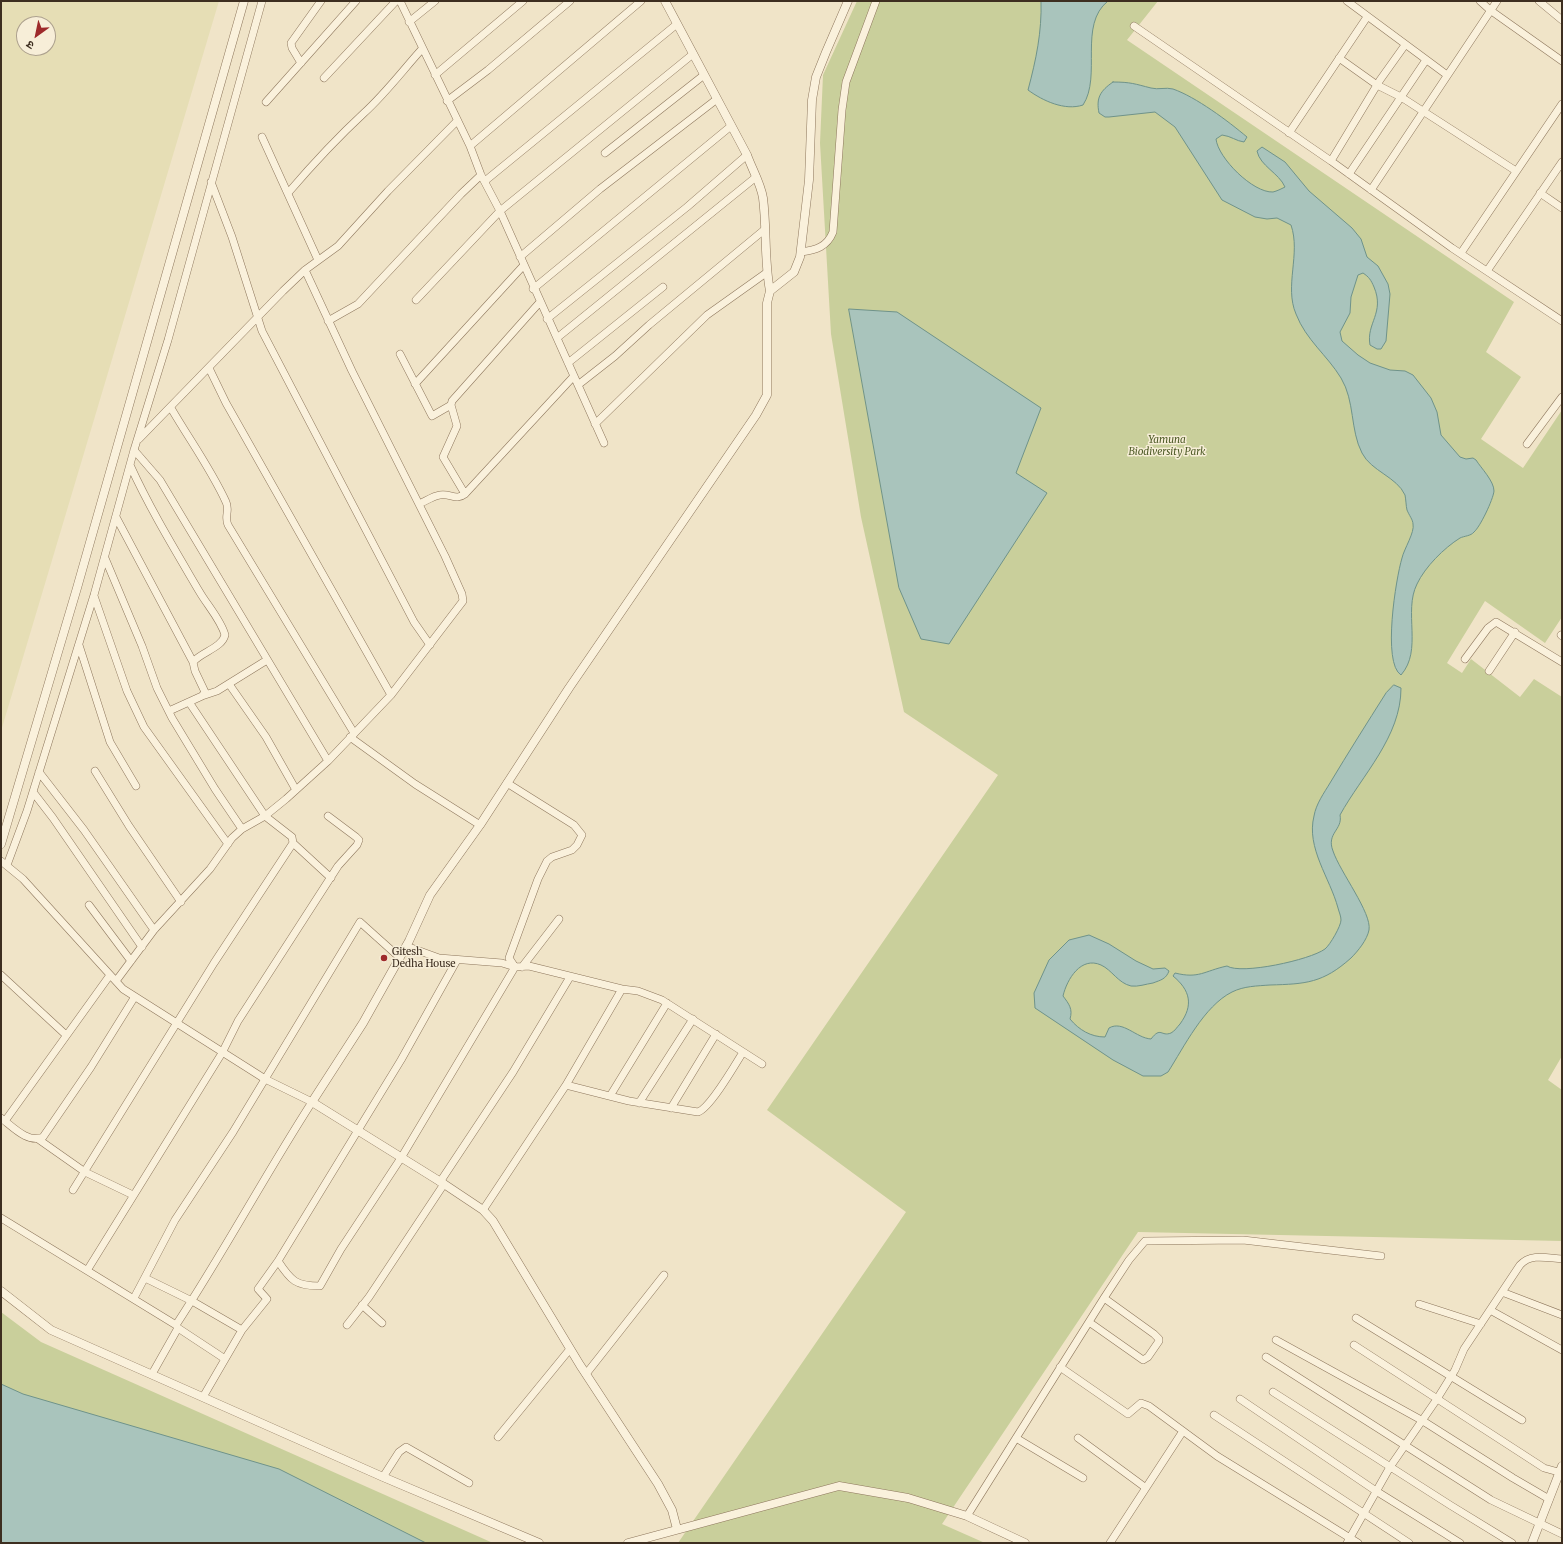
<!DOCTYPE html>
<meta charset="utf-8">
<style>
body{margin:0}
#map{position:relative;width:1563px;height:1544px;overflow:hidden;background:#f0e4c8;font-family:Merriweather,"Noto Sans Devanagari",serif}
canvas{display:block}
.frame{position:absolute;inset:0;border:2px solid #3d2e20;pointer-events:none}
.north{position:absolute;left:16px;top:16px;width:40px;height:40px;box-sizing:border-box;background:#f7eed8;border:1px solid #ada18e;border-radius:50%;rotate:213deg;font-size:11px;font-weight:700;line-height:16px;text-align:center;color:#3d2e20}
.north::after{content:'';display:block;margin:auto;width:14px;height:18px;background:#9e2a2b;clip-path:polygon(50% 0,100% 100%,50% 72%,0 100%)}
</style>
<div id="map">
<canvas width="1563" height="1544"></canvas>
<div class="frame"></div>
<div class="north">उ</div>
</div>
<script>
const context = document.querySelector('canvas').getContext('2d');
context.lineJoin = 'round';
function fillPath(path, color) { context.fillStyle = color; context.fill(path, 'evenodd'); }
function trace(path, color, width, dash) { context.strokeStyle = color; context.lineWidth = width; context.lineCap = dash ? 'butt' : 'round'; context.setLineDash(dash || []); context.stroke(path); }
function write(font, color, halo, rows, align = 'center') {
  context.font = font + ' Merriweather,serif'; context.lineWidth = 3; context.setLineDash([]); context.textBaseline = 'middle'; context.strokeStyle = halo; context.fillStyle = color; for (const [text, x, y, turn = 0] of rows) {
    context.save(); context.translate(x, y); context.rotate((+turn || 0) * Math.PI / 180); context.textAlign = isNaN(turn) ? turn : align; if (halo) context.strokeText(text, 0, 0); context.fillText(text, 0, 0); context.restore();
  }
}
const farmland = new Path2D(`
 M1,1H219L1,731ZM24,24H48V48H24Z`);
const green = new Path2D(`
 M857,1H1158L1127,40L1514,302L1486,352L1521,377L1481,439L1523,468L1562,410V617L1545,643L1485,601L1447,663L1462,673L1471,659L1520,697L1534,679L1562,697V1056L1548,1080L1562,1090V1241L1138,1232L942,1524L985,1543H678L906,1212L767,1110L998,775L904,712L861,517L831,334L820,143L823,75Z
 M1,1312L41,1342L493,1543H1Z`);
const water = new Path2D(`
 M1041,1H1108C1078,25 1102,76 1083,105C1065,111 1043,101 1028,90C1036,60 1042,32 1041,1Z
 M1113,82C1131,82 1135,84 1151,88C1158,90 1166,87 1173,89C1196,97 1228,121 1247,137L1244,142C1236,141 1231,136 1222,135L1216,139C1218,158 1253,193 1273,192C1277,191 1281,189 1285,187C1279,173 1260,166 1257,151L1262,147L1285,162L1309,191L1352,228L1361,239L1367,257L1378,266L1388,284L1390,294L1386,341L1381,349H1377L1370,345C1366,323 1385,313 1374,287C1371,280 1369,277 1363,273L1358,275L1351,297L1350,313L1340,332L1342,341L1358,355L1370,363L1390,370L1405,371L1413,375L1431,398L1437,412L1441,435L1460,457L1466,459L1473,458L1476,460C1481,468 1494,481 1494,491C1493,500 1480,527 1474,532C1471,536 1464,536 1460,538C1444,548 1425,567 1417,584C1403,612 1423,650 1401,675C1382,663 1396,578 1402,558C1404,549 1415,532 1413,524C1413,520 1409,515 1407,510C1406,506 1406,500 1405,495C1397,477 1371,471 1362,453C1350,430 1355,401 1341,378C1327,355 1306,340 1296,314C1284,286 1301,254 1291,225L1277,218L1267,219L1255,217L1222,200L1175,127L1155,112L1109,117H1105L1099,113C1096,98 1100,91 1113,82Z
 M849,309L897,312L1041,408L1016,473L1047,493L949,644L921,639L899,588Z
 M1394,685L1401,688C1401,737 1362,775 1340,815C1343,830 1326,833 1333,851C1340,872 1372,913 1369,930C1367,940 1358,951 1351,958C1323,983 1306,984 1270,985C1257,986 1244,986 1232,992C1204,1006 1184,1047 1168,1072L1161,1076H1143L1113,1060L1035,1008L1034,993L1049,960L1069,940L1089,935L1109,944L1136,961L1153,969L1165,968L1169,971C1166,979 1161,980 1153,983C1146,984 1138,987 1131,986C1118,983 1112,970 1101,965C1081,956 1067,979 1063,996C1069,1004 1073,1009 1070,1019C1079,1030 1091,1037 1105,1037L1109,1028C1123,1020 1136,1038 1151,1039C1161,1026 1161,1037 1171,1033C1175,1031 1177,1027 1180,1024C1194,1005 1190,990 1173,976L1175,973C1199,979 1204,971 1227,966C1241,975 1310,960 1325,949C1330,945 1341,926 1341,920C1341,916 1339,912 1338,908C1330,878 1306,848 1314,816C1316,804 1324,793 1330,783C1348,753 1367,723 1386,693Z
 M1,1384L23,1394L279,1469L426,1543H1Z`);
const minor = new Path2D(`
 M400,1L470,146L481,175L500,211L604,443
 M1347,1L1447,75
 M1480,1L1490,10L1562,61
 M1539,1L1562,20
 M409,22L435,1
 M1134,26L1331,161L1452,248L1562,321
 M1339,58L1377,85L1401,97L1516,171
 M301,63L292,48L291,43L321,1
 M435,75L523,1
 M324,78L396,1
 M447,101L488,70L570,1
 M266,102L356,1
 M1289,133L1367,17
 M262,137L318,260
 M470,146L641,1
 M605,153L704,75
 M1331,161L1380,80L1405,45
 M1349,174L1426,60
 M485,181L677,24
 M211,182L232,237L262,331L414,622L430,645
 M1371,190L1497,1
 M288,193C312,165 337,138 364,113C385,94 403,70 422,49
 M1540,193L1562,208
 M801,252C816,250 827,247 833,232L842,110L846,82L876,1
 M1461,253L1562,104
 M520,257L600,189L717,99
 M1487,271L1562,162
 M533,289L731,126
 M416,300L500,211L693,54
 M547,319L687,207L747,155
 M328,321L358,304L461,194L481,175
 M557,338L756,177
 M400,354L432,416L451,405
 M568,363L663,287
 M209,368L226,403L391,695
 M415,384L524,265
 M578,385L615,356L649,325L764,230
 M171,408C189,439 211,469 226,502C230,510 224,517 228,525L354,733
 M595,424L707,315L766,273
 M139,439L283,291L305,270L338,246L388,191L457,121
 M1527,444L1562,397
 M134,450L160,480L328,761
 M130,465C150,509 175,550 199,591C207,605 221,620 225,635C222,648 201,652 193,662L195,671L205,692L202,696L169,711
 M465,494L443,457L457,426L451,405L452,401L540,302
 M419,504C426,501 433,496 440,495C450,493 456,501 465,494L574,376
 M116,517L193,662
 M105,558L142,646L157,688L172,718L215,789L242,829
 M94,596L127,691L144,727L228,844
 M1561,635L1562,636
 M79,645L110,742L136,786
 M1465,659L1488,628L1496,622L1562,662
 M1489,671L1515,632
 M229,684L266,737L296,790
 M202,696L217,691L267,660
 M350,737L415,784L480,825
 M95,771L129,826L181,902
 M39,772L84,830L154,930
 M507,783L574,825L582,835L577,845L572,850L552,857L547,861L538,879L509,958L515,967
 M33,792L53,818L142,947
 M293,843L331,878
 M1,861L23,879L123,989L265,1079L312,1102C265,1175 224,1252 176,1325
 M7,865L27,811L94,595L134,450L168,340L262,1
 M89,905L131,961
 M406,946L439,958L502,963L515,967
 M522,967L559,919
 M1,975L66,1035
 M116,981L154,930L210,869L232,838L242,829L265,816L286,799L328,761L391,695L463,601L462,594L445,556L352,371L305,270
 M566,1085L629,1101L698,1112C710,1108 735,1065 743,1052
 M610,1096L667,1003
 M639,1103L693,1019
 M671,1108L716,1034
 M1,1118C12,1126 28,1144 43,1137L91,1067L134,998
 M5,1121L110,975
 M38,1139L85,1172L133,1195
 M440,1182L513,1072L570,977
 M73,1190L214,963L293,843L292,837L265,816L189,702
 M483,1210L566,1085L622,989
 M1,1218L176,1325L178,1328L225,1359
 M278,1261C291,1281 296,1286 320,1286L341,1249L401,1158L515,967L529,966L622,989L638,991L662,1000L762,1064
 M88,1269L222,1053L238,1021L338,866L357,845L359,840L356,837L328,816
 M145,1278L192,1301L242,1330
 M1502,1292L1562,1315
 M134,1298L175,1220L233,1132L360,922L399,957
 M1419,1304L1481,1324
 M362,1305L382,1323
 M1490,1310L1562,1350
 M1356,1318L1522,1420
 M1089,1322L1143,1360L1148,1357L1159,1341V1339L1154,1334L1104,1298
 M347,1325L369,1297L444,1184
 M1276,1340L1423,1421L1513,1478L1549,1499
 M1354,1345L1544,1468L1562,1473
 M1266,1357L1491,1500L1562,1534
 M1060,1367L1128,1414L1141,1403L1149,1406L1217,1456L1358,1543
 M152,1374L178,1328
 M586,1374L664,1275
 M1273,1392L1450,1505L1512,1543
 M203,1397L242,1330L267,1299L258,1289L278,1261L401,1060L457,960
 M1240,1399L1376,1491L1460,1543
 M1214,1415L1409,1543
 M498,1437L570,1349
 M1016,1438L1083,1478
 M1078,1438L1146,1488
 M383,1477L399,1452L406,1447L469,1483
 M967,1516L1104,1298L1129,1260L1145,1241L1243,1240L1381,1256
 M1110,1543L1183,1431
 M1347,1543L1390,1467L1437,1399L1455,1370L1464,1349L1520,1265C1531,1253 1547,1258 1562,1259`);
const tertiary = new Path2D(`
 M665,1L747,155C752,169 761,184 763,198C767,229 764,260 770,291
 M1,844L77,588L244,1
 M1,1291L51,1330L383,1477L539,1543
 M677,1529L672,1510L658,1484L580,1365L493,1221L483,1210L444,1184L312,1102L363,1023L409,941L430,895L480,825L569,688L756,415L767,395V303L770,291L794,272L800,257L809,180L812,100L816,77L826,52L848,1
 M628,1543L839,1486L908,1498L967,1516L1025,1543
 M1532,1543L1562,1466`);
const markers = [
 [384,958,4,"#9e2a2b"]
];
const parkNames = [
 ["Yamuna",1167,440],
 ["Biodiversity Park",1167,452]
];
const poiNames = [
 ["Gitesh",392,952],
 ["Dedha House",392,964]
];
fillPath(farmland, '#e6deb5');
fillPath(green, '#c9cf9b');
fillPath(water, '#a9c4bc');
trace(water, '#6f938a', 1);
trace(minor, '#8d765c', 8);
trace(tertiary, '#8d765c', 9);
trace(minor, '#faf1dc', 7);
trace(tertiary, '#faf1dc', 8);
for (const [x, y, r, color] of markers) { const dot = new Path2D(); dot.arc(x, y, r, 0, 2 * Math.PI); context.fillStyle = color; context.fill(dot); trace(dot, '#f7eed8', 1.5); }
write('italic 10px', '#4d5a26', '#f7eed8', parkNames);
write('10px', '#3d2e20', '#f7eed8', poiNames, 'left');
</script>
